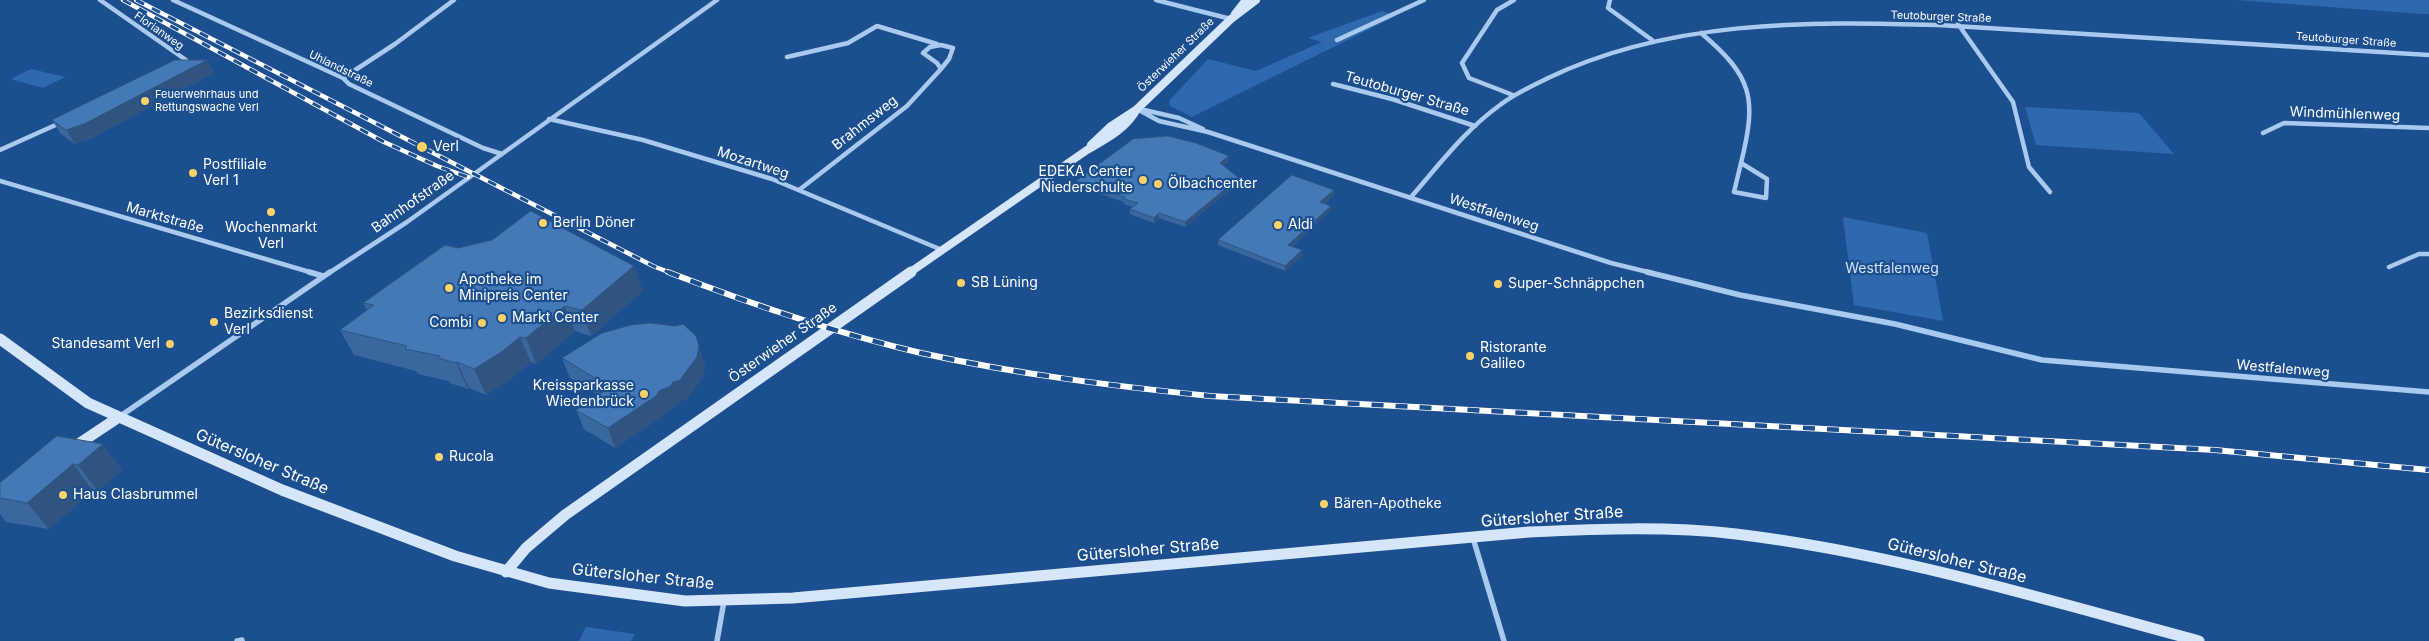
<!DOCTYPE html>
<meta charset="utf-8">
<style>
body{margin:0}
canvas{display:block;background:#1b4f8f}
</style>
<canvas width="2429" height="641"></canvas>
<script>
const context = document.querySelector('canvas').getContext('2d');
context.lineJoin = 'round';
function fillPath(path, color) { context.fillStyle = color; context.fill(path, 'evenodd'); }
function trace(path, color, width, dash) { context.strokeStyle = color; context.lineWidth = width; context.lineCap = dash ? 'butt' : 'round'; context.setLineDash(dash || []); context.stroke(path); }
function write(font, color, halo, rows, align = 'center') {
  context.font = font + ' Inter,sans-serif'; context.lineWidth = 4.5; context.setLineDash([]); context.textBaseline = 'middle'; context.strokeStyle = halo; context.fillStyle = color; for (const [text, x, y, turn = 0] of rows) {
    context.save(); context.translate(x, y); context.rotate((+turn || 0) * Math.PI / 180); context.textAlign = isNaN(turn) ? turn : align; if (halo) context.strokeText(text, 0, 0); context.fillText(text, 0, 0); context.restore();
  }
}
const green = new Path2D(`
 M2236,0H2429V14H2422Z
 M1382,11L1396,16L1192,117L1170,106L1169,101L1208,59L1256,71L1322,42L1308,38Z
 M31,69L65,77L43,88L11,79Z
 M2025,107L2139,113L2174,154L2036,145Z
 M1843,217L1927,233L1943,321L1854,305Z
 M586,627L635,634L631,641H579Z`);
const streetFar1 = new Path2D(`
 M100,0L186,60L182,62
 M173,0L343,78L349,84L483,148L502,154
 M1156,0L1231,19
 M1610,0L1608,8L1652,40
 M1958,24L2013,102L2029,167L2050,192
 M1701,33C1753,77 1757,98 1741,163
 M1337,40L1424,0
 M941,45L953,48L949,59L941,69L937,63L923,53L930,47Z
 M787,57L848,43L877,26L937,44
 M343,78L395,44L454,0
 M1333,84L1392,99L1475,126
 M1513,95L1469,78L1462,63L1497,10L1514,0
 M1137,109L1159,121L1208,132L1611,263L1652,273
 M1140,109L1179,118L1203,129
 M549,119L643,140L772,179L942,250
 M2263,133L2284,123L2429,128
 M0,150L60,123
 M1741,163L1767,179L1766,198L1734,192Z
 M0,181L313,273
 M799,190L907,106L941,69
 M1411,197C1439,165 1465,130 1500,105C1514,94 1530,87 1546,79C1667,20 1807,21 1938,25L2429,55
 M2389,267L2419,254H2429
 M329,273L407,222L717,0`);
const street = new Path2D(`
 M309,272L323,276
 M1647,272L1740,295L1895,324L2042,360L2429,392
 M119,417L330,272
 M1473,538L1504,641
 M237,641L242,640
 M717,641L724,601`);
const secondaryFar1 = new Path2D(`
 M1235,14L1246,0
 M1091,145L1111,126L1137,109L1231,19L1256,0
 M909,273L1087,150C1106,139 1126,129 1137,109`);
const secondary = new Path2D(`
 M0,339L88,403L282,490L455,556L549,583L685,601L793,598L1529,532C1598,529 1668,526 1736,534C1894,553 2046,600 2199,641
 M74,447L119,417
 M506,572L526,548L565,515L911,272`);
const railFar1 = new Path2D(`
 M123,0L384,142L437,166L468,177
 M136,0L653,266L671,273`);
const rail = new Path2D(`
 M668,272C751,304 835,333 921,353C1016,374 1113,386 1210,396L2215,450L2429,470`);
const wall = new Path2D(`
 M207,60L214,73L92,138L75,144L61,134L52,120Z
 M1229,156V161L1223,165L1239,182L1185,227L1159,218L1154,223L1130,214V209L1133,207L1124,204V202L1076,186V181Z
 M1334,190V195L1324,204L1331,206L1330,211L1292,247L1302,256L1285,271L1218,245V240Z
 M643,291L591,336L575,331L536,364L531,362L511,379L486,395L469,388L468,389L450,383L449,381L418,374L416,371L354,355L340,330L367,310L363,303Z
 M562,358L705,365L703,377L687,399L680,401L678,405L666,411L663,416L615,448L584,429L576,410L598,395L570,378Z
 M57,436L122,470L98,491H93L49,529L6,522L0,514V483Z`);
const shadedWall = new Path2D(`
 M207,60L214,73L92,138L75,144L66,130Z
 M1229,156V161L1220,168V163Z
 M1239,178V182L1185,227V222Z
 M1334,190V195L1320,207V202Z
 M1331,206L1330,211L1288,250V245Z
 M1159,213V218L1154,223V218Z
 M1302,250V256L1285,271V266Z
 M634,266L643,291L591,336L582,310Z
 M565,306L575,331L536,364L526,338Z
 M520,337L531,362L511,379L486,395L474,369Z
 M699,346L705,365L703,377L687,399L680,401L678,405L666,411L663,416L615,448L608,428L673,382Z
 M457,362L469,388L468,389L456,363Z
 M103,444L122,470L98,491L78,465Z
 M73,464L93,491L49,529L27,503Z`);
const building = new Path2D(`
 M175,60H207L84,124L66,130L52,120Z
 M1168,136L1196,143L1229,156L1220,163L1239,178L1185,222L1159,213L1154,218L1130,209L1138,203L1124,199L1125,197L1076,181L1133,139Z
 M1292,175L1334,190L1320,202L1331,206L1288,245L1302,250L1285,266L1218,240Z
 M531,211L634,266L582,310L565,306L526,338L520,337L500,353L474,369L457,362L456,363L438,358L440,356L405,349L407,346L340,330L374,305L363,303L445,245L458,248L492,240Z
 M651,323L675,326L683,324L696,336L699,346L697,357L680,380L673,382L671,386L659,391L656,396L608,428L576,410L610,387L562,358L602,333L631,325Z
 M57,436L103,444L78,465L73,464L27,503L0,498V483Z`);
const markers = [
 [145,101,5,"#ffd166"],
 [422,147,6,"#ffd166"],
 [193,173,5,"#ffd166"],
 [1143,180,5,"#ffd166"],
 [1158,184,5,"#ffd166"],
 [271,212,5,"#ffd166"],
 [543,223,5,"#ffd166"],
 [1278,225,5,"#ffd166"],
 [961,283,5,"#ffd166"],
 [1498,284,5,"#ffd166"],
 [449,288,5,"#ffd166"],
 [502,318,5,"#ffd166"],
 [214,322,5,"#ffd166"],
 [482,323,5,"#ffd166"],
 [170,344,5,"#ffd166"],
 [1470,356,5,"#ffd166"],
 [644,394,5,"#ffd166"],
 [439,457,5,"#ffd166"],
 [63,495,5,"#ffd166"],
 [1324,504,5,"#ffd166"]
];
const farStreetnames = [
 ["Teutoburger Straße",1941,17,2],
 ["Florianweg",159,31,35],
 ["Teutoburger Straße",2346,40,4],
 ["Österwieher Straße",1176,55,-44],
 ["Uhlandstraße",341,69,26]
];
const farPoinames = [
 ["Feuerwehrhaus und",155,95],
 ["Rettungswache Verl",155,108]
];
const streetNames = [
 ["Teutoburger Straße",1407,94,16],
 ["Windmühlenweg",2345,114,2],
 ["Brahmsweg",865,123,-38],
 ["Mozartweg",753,163,18],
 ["Bahnhofstraße",413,202,-35],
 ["Westfalenweg",1494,213,18],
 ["Marktstraße",165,218,16],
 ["Österwieher Straße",783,343,-35],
 ["Westfalenweg",2283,369,5]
];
const poiNames = [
 ["Verl",433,147],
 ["Postfiliale",203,165],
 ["Verl 1",203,181],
 ["EDEKA Center",1133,172,"right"],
 ["Niederschulte",1133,188,"right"],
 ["Ölbachcenter",1168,184],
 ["Berlin Döner",553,223],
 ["Aldi",1288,225],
 ["Wochenmarkt",271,228,"center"],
 ["Verl",271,244,"center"],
 ["Apotheke im",459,280],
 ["Minipreis Center",459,296],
 ["SB Lüning",971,283],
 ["Super-Schnäppchen",1508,284],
 ["Bezirksdienst",224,314],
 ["Verl",224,330],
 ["Markt Center",512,318],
 ["Combi",472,323,"right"],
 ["Standesamt Verl",160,344,"right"],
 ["Ristorante",1480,348],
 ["Galileo",1480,364],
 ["Kreissparkasse",634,386,"right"],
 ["Wiedenbrück",634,402,"right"],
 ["Rucola",449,457],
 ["Haus Clasbrummel",73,495],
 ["Bären-Apotheke",1334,504]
];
const parkNames = [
 ["Westfalenweg",1892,269]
];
const nearStreetnames = [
 ["Gütersloher Straße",262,462,23],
 ["Gütersloher Straße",1552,517,-4],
 ["Gütersloher Straße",1148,550,-5],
 ["Gütersloher Straße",1957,561,14],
 ["Gütersloher Straße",643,577,6]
];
fillPath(green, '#2e69ad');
trace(streetFar1, '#a9c9ee', 4.5);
trace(street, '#a9c9ee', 5.5);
trace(secondaryFar1, '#d6e6fa', 8);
trace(secondary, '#d6e6fa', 11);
trace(railFar1, '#fff', 4.5);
trace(rail, '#fff', 6);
trace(railFar1, '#1b4f8f', 3, [9]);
trace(rail, '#1b4f8f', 4.5, [12]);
fillPath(wall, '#3a679d');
fillPath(shadedWall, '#305480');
fillPath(building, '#4478b7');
trace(building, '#305480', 1);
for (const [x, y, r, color] of markers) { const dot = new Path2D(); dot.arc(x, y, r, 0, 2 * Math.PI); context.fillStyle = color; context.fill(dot); trace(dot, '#1b4f8f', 2); }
write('11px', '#fff', '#1b4f8f', farStreetnames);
write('11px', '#fff', '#1b4f8f', farPoinames, 'left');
write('14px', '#fff', '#1b4f8f', streetNames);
write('14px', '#fff', '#1b4f8f', poiNames, 'left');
write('14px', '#cfe3fa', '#1b4f8f', parkNames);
write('16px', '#fff', '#1b4f8f', nearStreetnames);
</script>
